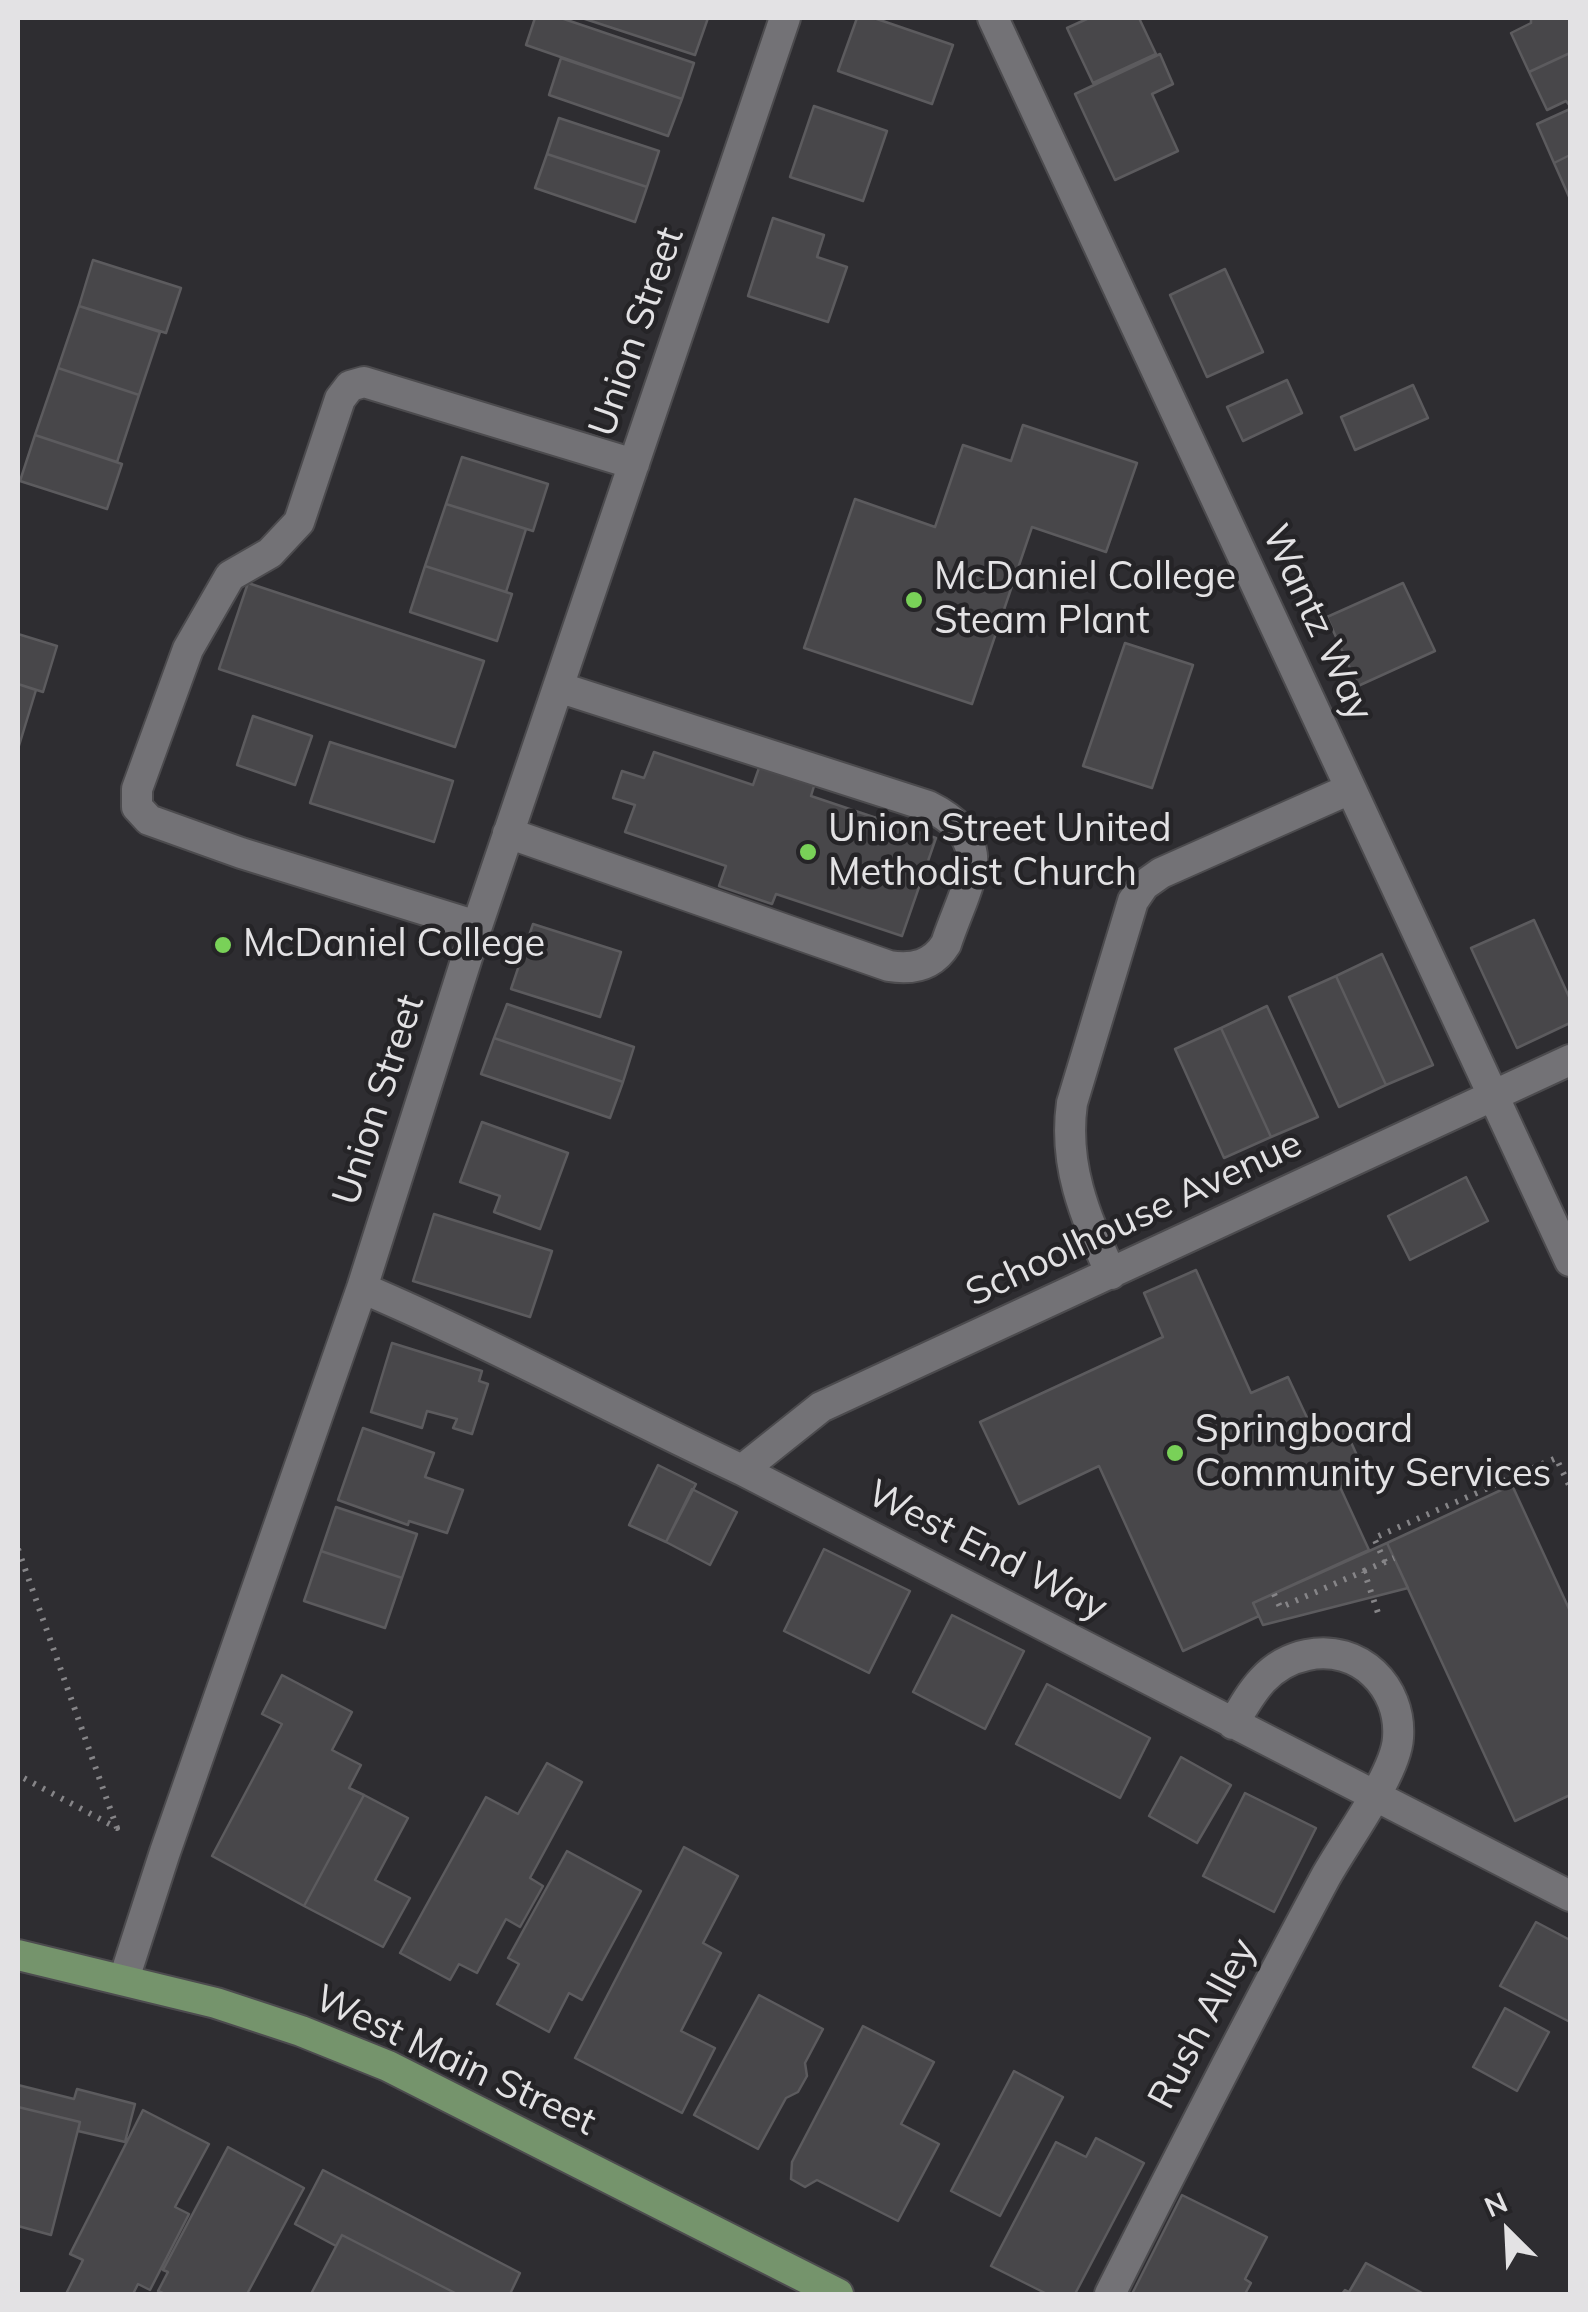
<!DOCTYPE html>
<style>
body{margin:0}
#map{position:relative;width:1588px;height:2312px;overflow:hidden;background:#2e2d31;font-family:Mulish,sans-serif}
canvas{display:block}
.frame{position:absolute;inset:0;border:20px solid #e3e2e4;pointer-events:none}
.north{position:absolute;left:1458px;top:2182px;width:100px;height:100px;-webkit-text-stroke:8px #252427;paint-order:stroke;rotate:336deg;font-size:28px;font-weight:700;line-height:40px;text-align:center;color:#e3e2e4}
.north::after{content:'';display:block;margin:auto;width:35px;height:45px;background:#e3e2e4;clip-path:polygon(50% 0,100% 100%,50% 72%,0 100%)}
</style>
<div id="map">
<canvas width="1588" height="2312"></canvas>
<div class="frame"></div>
<div class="north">N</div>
</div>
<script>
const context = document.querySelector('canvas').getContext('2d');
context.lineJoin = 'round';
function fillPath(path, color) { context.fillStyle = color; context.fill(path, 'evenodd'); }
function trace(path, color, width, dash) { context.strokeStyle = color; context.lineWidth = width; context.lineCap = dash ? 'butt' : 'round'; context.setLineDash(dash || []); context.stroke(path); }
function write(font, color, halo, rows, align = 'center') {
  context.font = font + ' Mulish,sans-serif'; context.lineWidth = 9; context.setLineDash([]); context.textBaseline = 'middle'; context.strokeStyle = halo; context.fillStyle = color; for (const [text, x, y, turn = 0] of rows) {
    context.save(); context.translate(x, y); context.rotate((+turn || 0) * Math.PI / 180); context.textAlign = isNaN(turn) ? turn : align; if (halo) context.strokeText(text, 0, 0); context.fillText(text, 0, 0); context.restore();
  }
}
const building = new Path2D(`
 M535,18H561L694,63L682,99L526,45Z
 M582,18H708L695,55Z
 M857,18H874L953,45L932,104L838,71Z
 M1089,18H1139L1156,54L1093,83L1067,28Z
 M1570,18V53L1529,72L1511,33L1531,23V18Z
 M1570,53V106L1566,101L1547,110L1529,72Z
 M1160,54L1173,84L1152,94L1178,151L1115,180L1075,94Z
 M561,58L682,99L668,136L549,95Z
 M814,106L887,131L863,201L790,177Z
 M1570,109V155L1554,163L1537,124Z
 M559,118L659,151L647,187L547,154Z
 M547,154L647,187L635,222L535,188Z
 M1570,155V199L1554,163Z
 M773,218L824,235L817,257L847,267L828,322L748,296Z
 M93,260L181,288L166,333L79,306Z
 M1225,269L1263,352L1207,377L1170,295Z
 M79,306L160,332L139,395L58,368Z
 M58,368L139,395L117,462L35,435Z
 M1287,380L1302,413L1243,441L1227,407Z
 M1413,385L1428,418L1355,450L1341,417Z
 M1023,425L1137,463L1106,552L1032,527L972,704L804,648L855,499L935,527L963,445L1011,461Z
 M35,435L122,464L107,509L20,481Z
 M462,457L548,484L533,531L446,504Z
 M446,504L526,529L506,592L425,566Z
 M425,566L512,594L497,641L410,612Z
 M248,583L484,661L455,747L219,669Z
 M1403,583L1435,651L1358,686L1327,617Z
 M18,634L57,646L43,692L18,684Z
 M1125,643L1193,665L1152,788L1083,766Z
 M18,684L36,690L18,749Z
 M253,716L312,736L295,785L237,765Z
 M330,742L453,781L434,842L310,803Z
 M654,752L753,785L760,765L815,783L811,796L936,838L902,936L776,894L772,904L719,886L726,866L625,832L635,805L613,798L622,771L644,778Z
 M1534,920L1570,999V1023L1517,1048L1471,948Z
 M533,924L621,952L600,1017L511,989Z
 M1382,954L1433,1065L1386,1085L1336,976Z
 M1336,976L1386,1085L1339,1107L1289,997Z
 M507,1004L634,1047L623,1082L494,1038Z
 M1267,1006L1318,1117L1271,1137L1221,1028Z
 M1221,1028L1271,1137L1224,1158L1175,1049Z
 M494,1038L623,1082L610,1118L481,1074Z
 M482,1122L568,1153L540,1229L494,1212L500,1196L460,1182Z
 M1466,1177L1488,1221L1410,1260L1388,1216Z
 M434,1214L552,1251L530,1317L413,1281Z
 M1196,1270L1251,1393L1288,1377L1317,1439L1344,1427L1366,1475L1340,1487L1369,1550L1253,1603L1259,1616L1183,1651L1099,1466L1019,1504L980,1422L1163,1337L1144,1293Z
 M392,1343L482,1371L479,1381L488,1384L472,1434L453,1428L457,1419L427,1411L422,1428L371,1412Z
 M363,1428L434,1453L425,1477L463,1490L447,1533L409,1521L408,1525L338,1500Z
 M658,1465L696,1484L666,1542L629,1525Z
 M1512,1485L1570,1611V1795L1515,1821L1387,1543Z
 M692,1489L737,1512L710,1565L666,1542Z
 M336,1507L417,1534L402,1578L321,1551Z
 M1387,1543L1408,1588L1263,1625L1253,1603Z
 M824,1549L910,1591L869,1673L784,1631Z
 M321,1551L402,1578L385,1628L304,1601Z
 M952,1615L1024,1651L985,1729L913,1692Z
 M282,1675L352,1712L332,1750L361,1765L349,1788L364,1795L304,1906L212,1856L282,1724L262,1714Z
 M1047,1684L1150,1738L1120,1798L1016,1744Z
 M1181,1757L1231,1785L1197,1843L1149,1816Z
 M547,1763L582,1782L530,1878L543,1886L520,1927L506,1919L477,1973L459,1964L450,1980L400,1953L486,1797L518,1814Z
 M1245,1793L1316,1828L1274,1912L1203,1876Z
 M364,1795L408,1818L375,1880L410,1898L383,1947L304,1906Z
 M684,1847L738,1876L703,1943L721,1953L681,2031L715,2048L682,2113L575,2058Z
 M567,1851L641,1891L582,2000L569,1993L549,2032L497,2004L519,1964L508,1958Z
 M1536,1922L1570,1940V2022L1500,1986Z
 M759,1995L823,2029L805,2063L807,2076L798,2092L786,2098L758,2149L694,2115Z
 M1505,2008L1549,2032L1517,2091L1473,2067Z
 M863,2026L934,2062L901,2124L939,2144L898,2221L817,2180L805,2187L791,2179L792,2162Z
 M1014,2071L1063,2097L1000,2216L951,2191Z
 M18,2085L74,2099L77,2089L135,2104L125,2142L78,2131L80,2122L18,2107Z
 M18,2107L80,2122L51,2235L18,2226Z
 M143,2110L209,2144L175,2207L189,2214L150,2290L138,2284L133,2294H66L83,2260L70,2254Z
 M1096,2138L1144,2163L1075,2294H1047L991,2266L1056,2142L1086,2157Z
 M228,2147L304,2188L247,2294H165L158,2291L168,2272L163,2270Z
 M323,2170L520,2273L510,2294H457L342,2235L336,2246L295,2224Z
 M1182,2195L1267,2237L1245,2279L1251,2283L1245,2294H1132Z
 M342,2235L457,2294H311Z
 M1366,2263L1424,2294H1342L1345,2290L1349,2292Z`);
const path = new Path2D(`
 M18,1549L117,1828L18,1775
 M1385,1562L1374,1538L1556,1458L1570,1487
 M1364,1571L1394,1558
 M1274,1594L1280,1607
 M1286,1605L1364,1571L1379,1616`);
const minor = new Path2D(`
 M993,18L1570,1261
 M508,833L889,966C913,970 933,965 946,944C966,883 1001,842 928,806L558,687
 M477,926L241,853L149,820L137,807V789L188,649L230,576L270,553L299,522L340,399L350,386L364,382L634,464
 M1111,1274C1086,1217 1063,1167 1072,1103L1133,901L1144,885L1161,873L1350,789
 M362,1288C491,1343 614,1410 742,1470L1570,1896
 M742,1470L821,1407L1570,1060
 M124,1979L165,1852L362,1288L477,926L785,18
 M1110,2294C1180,2155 1251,2016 1325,1878C1344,1843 1396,1774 1398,1738C1402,1687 1359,1644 1307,1655C1268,1663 1252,1691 1233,1724`);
const major = new Path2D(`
 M18,1955L216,2003L301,2031L388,2066L838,2294`);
const markers = [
 [914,600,10,"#79d158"],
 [808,852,10,"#79d158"],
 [223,945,10,"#79d158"],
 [1175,1453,10,"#79d158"]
];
const streetNames = [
 ["Union Street",637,332,-71],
 ["Wantz Way",1317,623,65],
 ["Union Street",379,1100,-72],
 ["Schoolhouse Avenue",1134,1219,-25],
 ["West End Way",987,1551,27],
 ["Rush Alley",1203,2024,-62],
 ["West Main Street",455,2061,25]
];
const poiNames = [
 ["McDaniel College",934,578],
 ["Steam Plant",934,622],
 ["Union Street United",828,830],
 ["Methodist Church",828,874],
 ["McDaniel College",243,945],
 ["Springboard",1195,1431],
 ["Community Services",1195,1475]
];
fillPath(building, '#48474a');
trace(building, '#5c5b5e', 2.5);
trace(minor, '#4c4b4e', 34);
trace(major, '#4c4b4e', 34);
trace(path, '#868588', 6, [2.5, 8]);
trace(minor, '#737276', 30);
trace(major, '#75946c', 30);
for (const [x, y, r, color] of markers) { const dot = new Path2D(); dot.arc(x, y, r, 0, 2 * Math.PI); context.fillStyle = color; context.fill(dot); trace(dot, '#252427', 4); }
write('38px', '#e3e2e4', '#252427', streetNames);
write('38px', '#e3e2e4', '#252427', poiNames, 'left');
</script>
